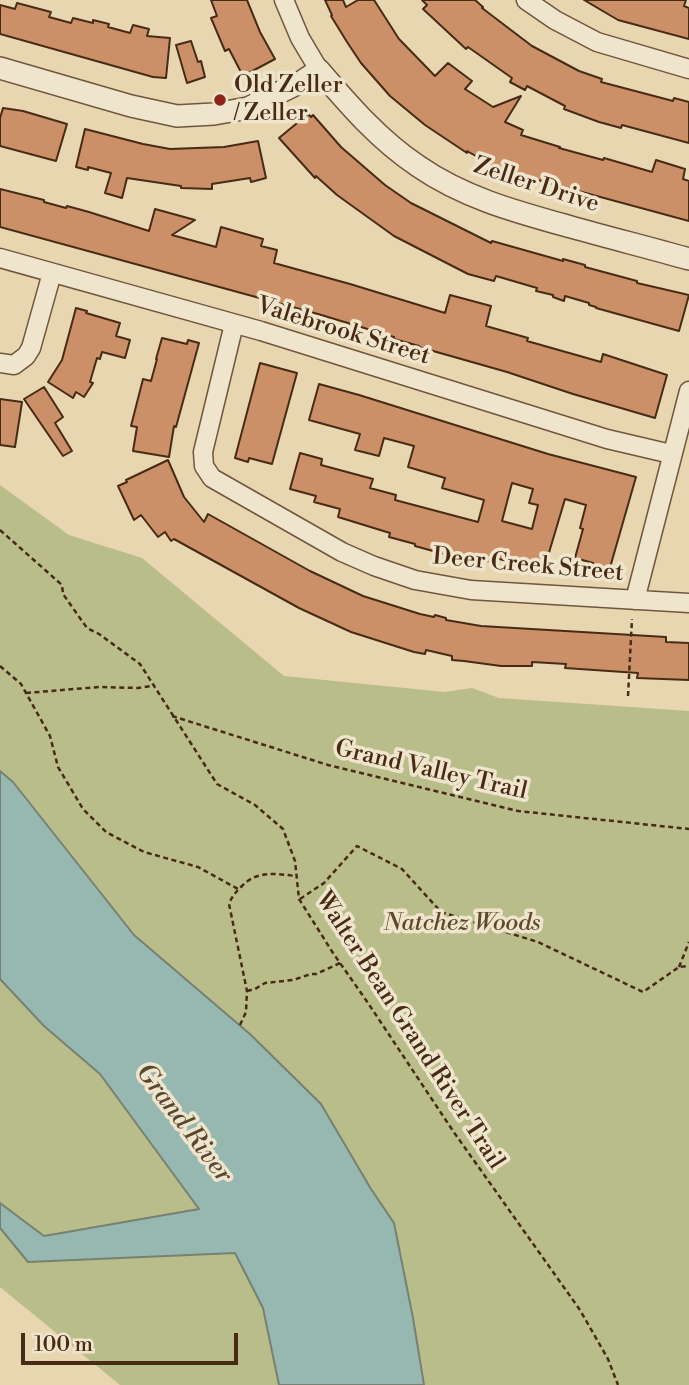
<!DOCTYPE html>
<style>
body{margin:0}
#map{position:relative;width:689px;height:1385px;overflow:hidden;background:#e7d6b0;font-family:"Libre Bodoni",serif}
canvas{display:block}
.scale{position:absolute;left:21px;top:1333px;width:217px;height:32px;box-sizing:border-box;border:4px solid #472b15;border-top:0;padding-left:9px;font-size:21px;line-height:24px;white-space:nowrap;color:#472b15;-webkit-text-stroke:5px #efe4cc;paint-order:stroke}
</style>
<div id="map">
<canvas width="689" height="1385"></canvas>
<div class="scale">100 m</div>
</div>
<script>
const context = document.querySelector('canvas').getContext('2d');
context.lineJoin = 'round';
function fillPath(path, color) { context.fillStyle = color; context.fill(path, 'evenodd'); }
function trace(path, color, width, dash) { context.strokeStyle = color; context.lineWidth = width; context.lineCap = dash ? 'butt' : 'round'; context.setLineDash(dash || []); context.stroke(path); }
function write(font, color, halo, rows, align = 'center') {
  context.font = font + ' "Libre Bodoni",serif'; context.lineWidth = 7; context.setLineDash([]); context.textBaseline = 'middle'; context.strokeStyle = halo; context.fillStyle = color; for (const [text, x, y, turn = 0] of rows) {
    context.save(); context.translate(x, y); context.rotate((+turn || 0) * Math.PI / 180); context.textAlign = isNaN(turn) ? turn : align; if (halo) context.strokeText(text, 0, 0); context.fillText(text, 0, 0); context.restore();
  }
}
const green = new Path2D(`
 M0,485L69,535L142,558L284,676L445,692L472,688L499,698L689,711V1385H424L413,1318L394,1223L371,1189L321,1104L251,1035L134,935L13,782L0,771Z
 M0,979L44,1026L100,1074L199,1209L43,1236L0,1203Z
 M0,1228L29,1262L235,1253L263,1308L279,1385H120L0,1287Z`);
const water = new Path2D(`
 M0,771L13,782L134,935L251,1035L321,1104L371,1189L394,1223L413,1318L424,1385H279L263,1308L235,1253L28,1262L0,1228V1203L44,1236L199,1209L100,1074L44,1026L0,979Z`);
const building = new Path2D(`
 M211,0H247L260,32L275,59L243,76L229,49L225,51L211,18L217,16Z
 M325,0H343L346,7L358,0H374L399,39L435,76L448,63L472,81L465,89L493,107L521,96L505,122L523,130L521,135L560,147L559,148L603,160L604,158L652,172L656,160L685,169L683,179L689,181V221L523,176L496,165L495,167L467,151V153L425,125L390,96L361,63L347,42L331,16L332,15Z
 M422,0H475L483,7L482,8L532,46L579,71L602,79L601,82L673,101L674,98L689,102V143L622,125L621,128L599,122L564,109L565,106L527,86L525,90L510,82L512,78L468,47L466,49L423,9L427,5Z
 M584,0H686L684,6L689,8V39L618,20Z
 M17,3L51,12L49,17L71,23L73,18L93,23V20L109,24L108,27L130,33L133,25L149,29L147,36L170,38L166,78L153,77L121,68L0,34V5L15,9Z
 M191,41L198,62L201,61L205,77L187,83L176,45Z
 M3,108L23,111L67,124L56,161L0,146V118Z
 M308,114L311,117L313,115L341,147L385,185L411,203L491,243L492,241L563,261V259L585,265V267L637,281V283L689,295L679,331L596,308V307L589,305V303L565,296L564,301L553,297V295L536,291L537,288L496,276L494,281L468,274L394,236L337,195L316,176L315,178L279,138Z
 M85,129L143,144L170,149L224,147L258,141L266,178L251,182L250,178L212,184V189L181,188V186L127,178L122,198L105,193L111,173L88,167V170L76,167Z
 M0,189L44,200V202L66,208L67,206L89,212L149,231L155,209L195,220L172,235L216,247L221,227L263,239L261,246L277,250L274,263L350,284L445,313L450,295L491,306L486,326L528,338L527,341L601,362L603,354L667,375L655,418L573,394L507,372L419,347V346L394,339V337L318,314L0,227Z
 M76,308L87,311L86,313L120,323L116,336L130,340L125,358L102,352L100,359L97,358L90,382L93,383L84,397L76,392L73,398L48,382L62,360Z
 M162,338L187,344L188,340L199,343L176,427L174,426L169,457L133,451L137,427L131,426L143,379L151,381L157,359H156Z
 M260,363L297,373L272,464L249,458L248,462L235,458Z
 M319,384L359,395L548,454L636,477L609,571L592,566L593,563L575,558L583,529L580,528L586,505L565,499L545,566L519,559L518,564L492,557L491,562L464,555V557L452,554L451,556L415,546V544L389,537L390,533L338,517L340,509L314,502L316,496L290,489L300,453L322,459L321,465L373,479L370,488L396,495L395,500L478,522L484,500L442,488L445,478L408,467L414,446L384,438L379,456L355,450L360,434L309,420ZM512,483L533,489L529,503L538,505L532,529L502,521Z
 M44,387L63,417L55,423L72,451L63,456L24,399Z
 M0,399L22,402L15,447L0,445Z
 M168,460L184,497L204,522L208,514L310,571L363,596L420,614L434,617L435,615L446,618V620L481,626L666,637V642L689,643V680L637,678L638,673L565,668L566,664L532,662V666H501L464,661L452,660V656L426,650L425,654L414,652L351,632L299,608L174,539L171,541L165,532L158,537L141,515L134,520L118,486L127,482L126,480Z`);
const path = new Path2D(`
 M0,530L62,585L63,594L87,628L99,634L140,664L217,784L255,805L283,829L295,861L299,899L333,953L368,1003L453,1131L580,1310L608,1359L618,1385
 M0,666L21,684L50,736L58,767L83,809L106,832L144,852L198,867L238,889
 M26,693L99,687L138,688L152,686
 M628,696L632,619
 M172,716L328,765L518,811L689,829
 M300,899L324,883L357,846L402,869L441,912L538,942L643,992L679,967L689,966
 M679,967L689,942
 M247,991L255,989L265,983L293,980L311,974H316L340,963
 M240,1025L246,1012L247,991L229,904C232,896 236,892 242,886C257,870 277,874 296,876`);
const minor = new Path2D(`
 M284,0L300,38L319,70
 M526,0L555,20L597,42L689,69
 M0,258L261,331L607,439L671,454
 M234,324L203,452L204,466L212,478L342,552L374,566L415,580L471,590L689,603
 M0,363L14,365L26,356L31,348L52,273
 M635,600L689,391`);
const tertiary = new Path2D(`
 M0,68L131,106L177,116L214,114L248,108L301,82L319,70C349,105 379,140 418,166C464,198 517,212 571,227C610,238 650,248 689,259`);
const markers = [
 [220,100,7,"#8f2418"]
];
const poiNames = [
 ["Old Zeller",234,86],
 ["/ Zeller",234,114]
];
const streetNames = [
 ["Zeller Drive",536,186,18],
 ["Valebrook Street",343,332,17],
 ["Deer Creek Street",528,566,5],
 ["Grand Valley Trail",431,771,13],
 ["Walter Bean Grand River Trail",409,1031,57]
];
const parkNames = [
 ["Natchez Woods",462,924]
];
const waterNames = [
 ["Grand River",183,1124,53]
];
fillPath(green, '#b8bd8a');
fillPath(water, '#97b8b0');
trace(water, '#778072', 2);
fillPath(building, '#cc9069');
trace(building, '#472b15', 2);
trace(minor, '#6f563c', 21);
trace(tertiary, '#6f563c', 24);
trace(path, '#472b15', 2.5, [5, 3.5]);
trace(minor, '#efe4cc', 18);
trace(tertiary, '#efe4cc', 21);
for (const [x, y, r, color] of markers) { const dot = new Path2D(); dot.arc(x, y, r, 0, 2 * Math.PI); context.fillStyle = color; context.fill(dot); trace(dot, '#efe4cc', 2.5); }
write('24px', '#472b15', '#efe4cc', poiNames, 'left');
write('24px', '#472b15', '#efe4cc', streetNames);
write('italic 24px', '#5e482c', '#efe4cc', parkNames);
write('italic 26px', '#574734', '#efe4cc', waterNames);
</script>
